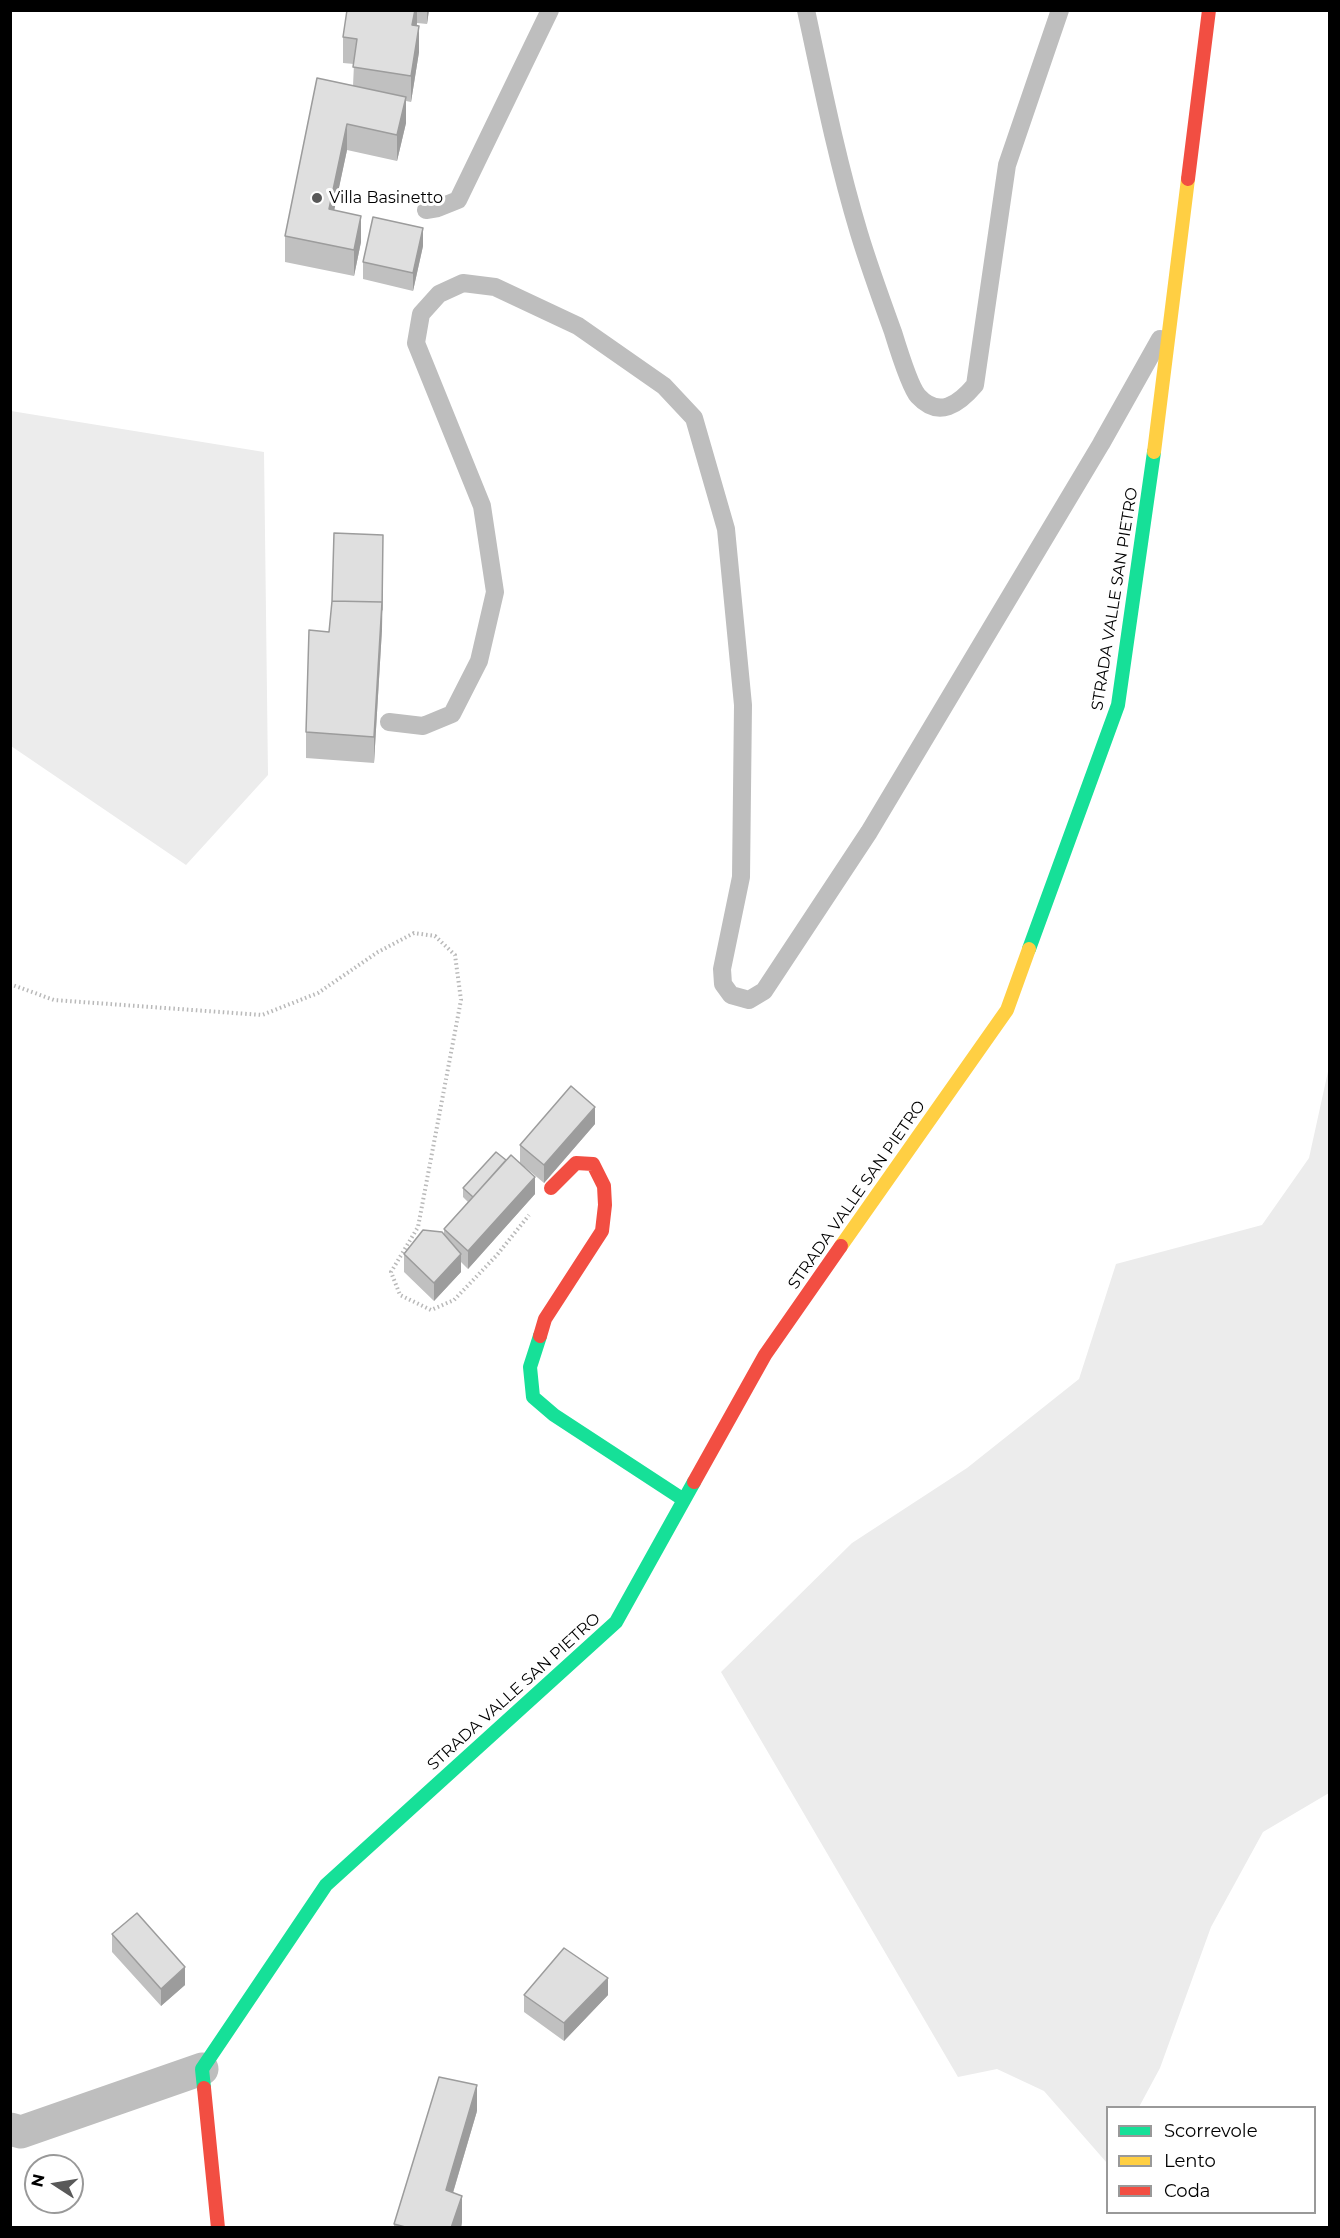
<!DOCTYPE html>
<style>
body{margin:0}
#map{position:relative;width:1340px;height:2238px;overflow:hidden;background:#fff;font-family:Montserrat,sans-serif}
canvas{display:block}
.frame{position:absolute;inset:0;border:12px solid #000;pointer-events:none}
.legend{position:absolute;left:1106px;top:2106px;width:210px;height:108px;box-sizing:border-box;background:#fff;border:2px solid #999;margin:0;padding:8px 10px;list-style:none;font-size:18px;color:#000}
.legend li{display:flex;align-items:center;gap:12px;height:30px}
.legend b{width:30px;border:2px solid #999}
.north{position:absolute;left:24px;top:2154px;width:60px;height:60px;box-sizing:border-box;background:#fff;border:2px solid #999;border-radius:50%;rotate:282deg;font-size:16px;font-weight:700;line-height:24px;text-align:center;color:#000}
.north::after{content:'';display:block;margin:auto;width:21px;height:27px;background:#595959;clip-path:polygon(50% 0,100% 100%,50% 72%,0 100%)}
</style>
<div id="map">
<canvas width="1340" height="2238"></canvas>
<div class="frame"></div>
<ul class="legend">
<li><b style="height:8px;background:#16e098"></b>Scorrevole</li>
<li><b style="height:8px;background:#ffcf43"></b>Lento</li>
<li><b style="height:8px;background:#f24e42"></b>Coda</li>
</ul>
<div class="north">N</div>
</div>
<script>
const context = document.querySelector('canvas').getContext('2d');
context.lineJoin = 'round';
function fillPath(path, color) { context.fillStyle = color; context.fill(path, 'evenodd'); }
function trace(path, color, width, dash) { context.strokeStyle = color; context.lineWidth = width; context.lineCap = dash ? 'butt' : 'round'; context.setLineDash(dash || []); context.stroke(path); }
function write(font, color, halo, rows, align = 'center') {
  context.font = font + ' Montserrat,sans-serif'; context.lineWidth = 6; context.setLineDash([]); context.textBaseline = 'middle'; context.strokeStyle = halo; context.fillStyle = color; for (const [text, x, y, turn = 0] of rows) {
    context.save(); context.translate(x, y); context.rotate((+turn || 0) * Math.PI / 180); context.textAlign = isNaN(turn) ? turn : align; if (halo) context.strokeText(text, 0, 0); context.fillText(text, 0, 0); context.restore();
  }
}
const green = new Path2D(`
 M11,411L264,452L268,775L186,865L11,746Z
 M1329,1067V1793L1263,1832L1211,1927L1160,2068L1139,2107L1108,2108L1107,2163L1044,2091L997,2069L958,2077L721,1672L852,1543L967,1468L1079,1379L1116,1264L1262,1225L1309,1158Z`);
const path = new Path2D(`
 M10,984L54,1000L262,1015L318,993L378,952L414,933L435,936L455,955L461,1000L418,1227L391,1272L400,1295L431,1310L454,1300L497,1255L529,1215`);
const lane = new Path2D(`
 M806,10C822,85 837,160 859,233C869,266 881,299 893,332C897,345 910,387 918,396C939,419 959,404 975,385L1007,165L1060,10
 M426,210L438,208L458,200L550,10
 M389,722L423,726L452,714L479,661L495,592L482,506L416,343L421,314L439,294L463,283L495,287L578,326L664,386L694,418L726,529L743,705L741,877L722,969L723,984L731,995L749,1000L764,991L869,832L1101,444L1160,339`);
const street = new Path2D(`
 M10,2129L21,2132L202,2069`);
const fast = new Path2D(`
 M1029,949L1118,705L1154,452
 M540,1336L530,1367L533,1397L554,1415L684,1500
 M204,2088L202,2069L326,1885L616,1622L694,1482`);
const slow = new Path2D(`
 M1154,452L1188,179
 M841,1246L1007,1010L1029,949`);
const jam = new Path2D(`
 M1188,179L1209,10
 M540,1336L545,1319L602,1231L605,1205L604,1186L593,1164L576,1163L551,1188
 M694,1482L765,1355L841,1246
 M204,2088L218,2228`);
const wall = new Path2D(`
 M347,10H429L427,24L417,23L419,52L411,102L406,101V123L397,161L347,150L334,210L361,242L354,276L285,262V236L353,86L354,64L343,63V37Z
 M423,246L413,291L363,279V262Z
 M383,553L382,629L374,763L306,758V732Z
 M595,1124L544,1183L525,1167L535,1194L468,1269L461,1262V1272L434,1301L404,1272V1254L444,1234V1229L468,1202L463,1197V1188L506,1160L520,1162V1145Z
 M112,1934L185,1985L161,2006L112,1952Z
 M524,1995H608L564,2041L524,2012Z
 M477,2111L453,2193L462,2222L461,2228H394V2224Z`);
const shadedWall = new Path2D(`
 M415,10H417V23L412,51V25Z
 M427,10H429L427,24Z
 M419,26V52L411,102V76Z
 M406,97V123L397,161V135Z
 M347,124V150L329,235V209Z
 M361,216V242L354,276V250Z
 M423,228V246L413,291V273Z
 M383,553L382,629L374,763V737Z
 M595,1107V1124L544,1183V1165Z
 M535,1177V1194L468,1269V1251Z
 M461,1254V1272L434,1301V1283Z
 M185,1967V1985L161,2006V1989Z
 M608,1978V1995L564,2041V2023Z
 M477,2085V2111L446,2216V2190Z
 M462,2196V2222L461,2228H451Z`);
const building = new Path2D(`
 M347,10H415L412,25L419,26L411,76L353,67L357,39L343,37Z
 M317,78L406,97L397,135L347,124L329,209L361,216L354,250L285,236Z
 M373,217L423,228L413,273L363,262Z
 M334,533L383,535L382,610V602L332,601Z
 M332,601L382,602L374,737L306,732L309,630L329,632Z
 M571,1086L595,1107L544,1165L520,1145Z
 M496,1152L506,1160L473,1197L463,1188Z
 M511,1155L535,1177L468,1251L444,1229Z
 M423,1230L442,1232L461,1254L434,1283L404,1254Z
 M137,1913L185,1967L161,1989L112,1934Z
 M564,1948L608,1978L564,2023L524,1995Z
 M439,2077L477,2085L446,2190L462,2196L451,2228H409L394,2224Z`);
const markers = [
 [317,198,6,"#595959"]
];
const poiNames = [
 ["Villa Basinetto",329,198]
];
const streetNames = [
 ["STRADA VALLE SAN PIETRO",1115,599,-81],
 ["STRADA VALLE SAN PIETRO",857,1195,-55],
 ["STRADA VALLE SAN PIETRO",514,1692,-42]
];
fillPath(green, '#ececec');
trace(path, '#b9b9b9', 4, [1.5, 3]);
trace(lane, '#bebebe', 18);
trace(street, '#bebebe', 33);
trace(fast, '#16e098', 14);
trace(slow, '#ffcf43', 14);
trace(jam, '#f24e42', 14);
fillPath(wall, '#c0c0c0');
fillPath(shadedWall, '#9c9c9c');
fillPath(building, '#dfdfdf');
trace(building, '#9c9c9c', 1.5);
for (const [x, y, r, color] of markers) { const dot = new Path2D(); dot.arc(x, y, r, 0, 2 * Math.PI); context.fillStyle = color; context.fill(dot); trace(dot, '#fff', 2); }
write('16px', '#000', '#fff', poiNames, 'left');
write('16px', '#000', '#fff', streetNames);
</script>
